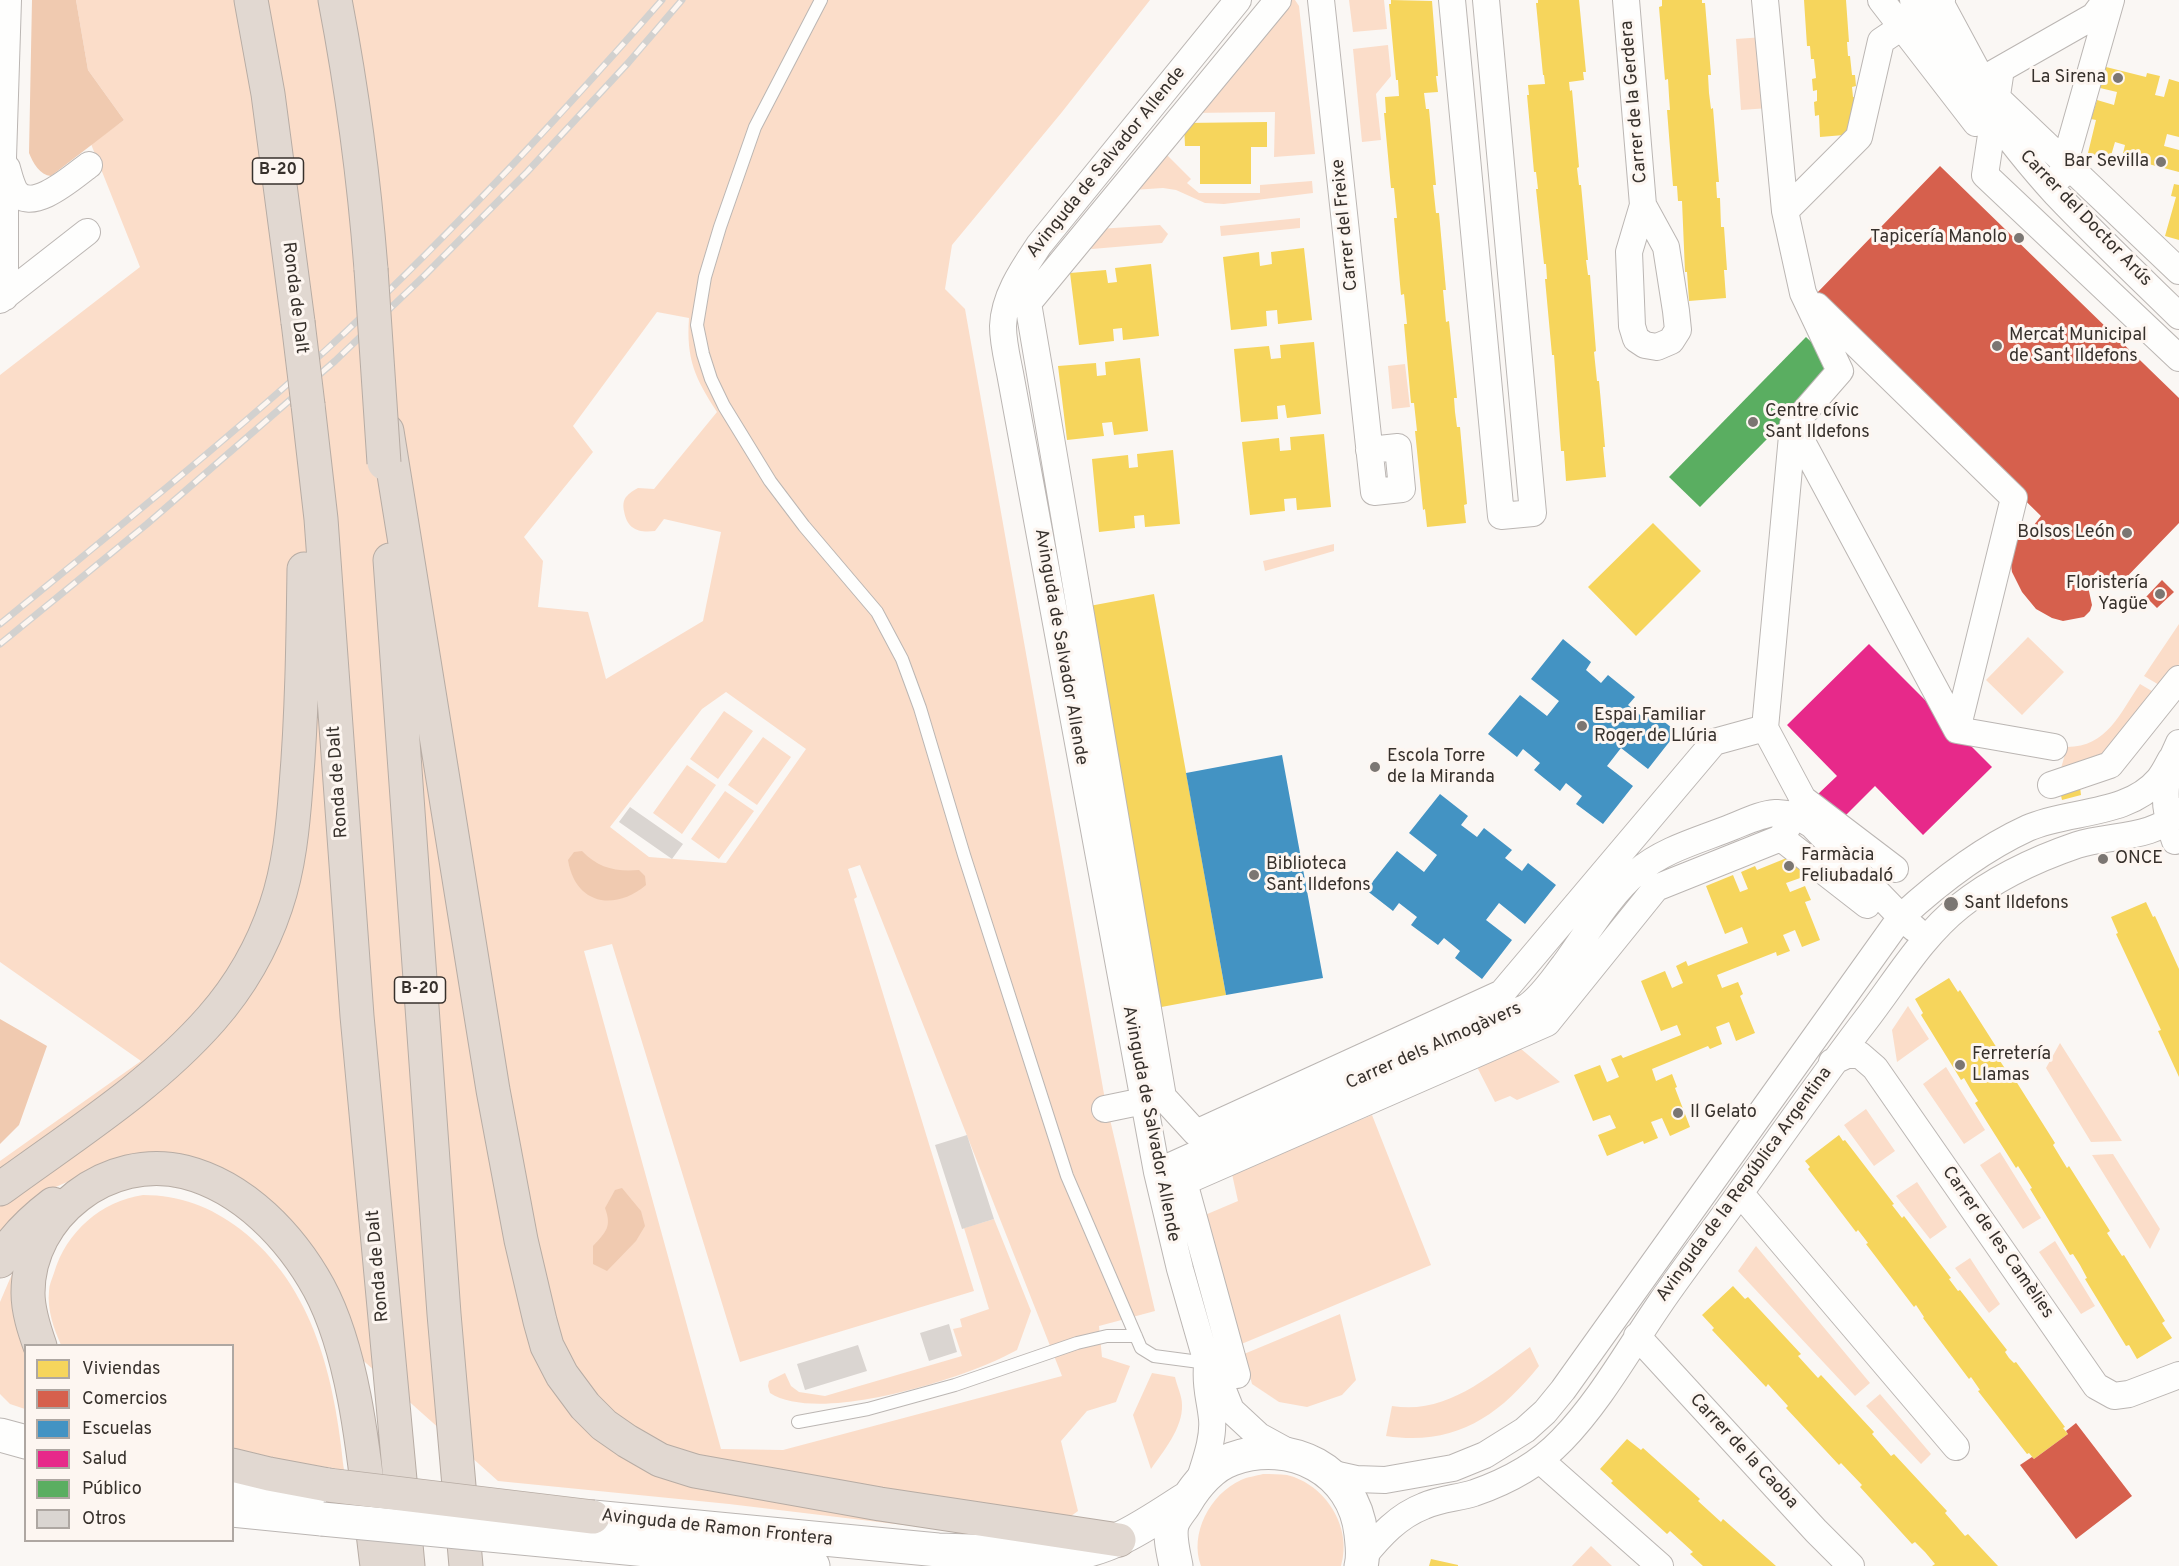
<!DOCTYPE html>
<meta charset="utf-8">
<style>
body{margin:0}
#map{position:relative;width:2179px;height:1566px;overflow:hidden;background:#faf7f4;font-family:Overpass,sans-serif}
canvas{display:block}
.legend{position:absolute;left:24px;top:1344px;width:210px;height:198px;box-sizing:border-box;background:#fdf6f1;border:2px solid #aea7a2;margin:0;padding:8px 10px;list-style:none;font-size:18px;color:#37312c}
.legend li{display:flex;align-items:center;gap:12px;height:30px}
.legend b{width:30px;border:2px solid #aea7a2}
</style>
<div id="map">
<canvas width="2179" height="1566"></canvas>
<ul class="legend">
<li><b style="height:16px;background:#f6d55c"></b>Viviendas</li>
<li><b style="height:16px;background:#d6604d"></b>Comercios</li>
<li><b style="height:16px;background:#4393c3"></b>Escuelas</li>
<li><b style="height:16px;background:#e7298a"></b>Salud</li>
<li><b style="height:16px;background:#5aae61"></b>Público</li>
<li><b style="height:16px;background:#dad5d1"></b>Otros</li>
</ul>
</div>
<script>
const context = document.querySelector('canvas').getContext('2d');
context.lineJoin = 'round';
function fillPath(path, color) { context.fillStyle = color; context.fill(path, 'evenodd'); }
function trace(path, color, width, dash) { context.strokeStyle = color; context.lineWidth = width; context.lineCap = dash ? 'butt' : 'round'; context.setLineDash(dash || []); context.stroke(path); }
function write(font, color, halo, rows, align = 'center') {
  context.font = font + ' Overpass,sans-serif'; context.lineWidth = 6; context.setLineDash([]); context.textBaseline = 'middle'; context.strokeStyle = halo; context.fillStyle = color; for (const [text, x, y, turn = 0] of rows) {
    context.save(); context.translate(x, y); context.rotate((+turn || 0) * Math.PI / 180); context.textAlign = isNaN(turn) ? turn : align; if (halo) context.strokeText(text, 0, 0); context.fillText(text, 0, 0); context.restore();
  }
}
const green = new Path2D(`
 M76,0H1150L1062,112L952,245L945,289L965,309L1104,1094L1155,1311L1099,1326L1102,1357L1130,1366L1116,1402L1087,1411L1061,1441L1078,1511L1037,1541L729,1504L498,1481L357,1355L254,1197L85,1174L49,1190L0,1241V1161L141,1061L0,962V375L140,267L91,144L124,120L88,70ZM657,312L689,318C686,359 695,378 717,412L654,489L638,488C634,490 629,493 626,497C623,501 623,506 624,511C627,529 638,533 655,531L664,519L721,532L703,621L606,679L588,612L538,607L543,561L524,537L593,452L573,426ZM726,692L806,749L726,863L649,857L610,827L702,709ZM860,865L1062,1376L783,1450L721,1449L584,951L612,944L740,1362L974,1291L854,899L857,897L848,869Z
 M1283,0H1295L1299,6L1315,154L1274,157L1275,112L1190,113Z
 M1349,0H1384L1387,29L1353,32Z
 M1764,37L1769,108L1741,110L1736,39Z
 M1388,45L1391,76L1376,94L1381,140L1362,142L1353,49Z
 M1160,148L1191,179L1187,183L1199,193H1260V185L1312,181L1313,193L1224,204L1205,203L1176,190L1163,188L1133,190Z
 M1300,218V228L1221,236L1220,226Z
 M1160,225L1168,234L1162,243L1092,249L1087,247L1098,229Z
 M1405,364L1410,407L1392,409L1388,366Z
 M1334,544V551L1265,571L1263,561Z
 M2179,624V664L2166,689L2144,676Z
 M2028,637L2064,672L2022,715L1986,680Z
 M2140,684L2162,697L2126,750L2060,772L2067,747C2107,747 2120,713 2140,684Z
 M724,711L753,731L718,779L690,759Z
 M763,737L791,757L757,805L728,785Z
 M687,765L716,785L682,834L653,813Z
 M725,791L754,811L719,859L691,839Z
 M1908,1006L1929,1039L1897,1062L1892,1030Z
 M2060,1043L2122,1141L2091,1142L2046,1068Z
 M1520,1048L1560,1082L1517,1100L1510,1096L1495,1102L1477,1067Z
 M1946,1067L1985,1130L1964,1144L1923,1084Z
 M1866,1109L1895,1151L1874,1166L1844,1125Z
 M1372,1115L1431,1265L1239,1345L1205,1215L1238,1201L1232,1174Z
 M2000,1152L2041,1218L2023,1229L1980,1165Z
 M2113,1154L2160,1229L2150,1249L2092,1155Z
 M1917,1182L1947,1227L1930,1239L1896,1196Z
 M143,1195C180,1195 211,1207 240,1229C315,1287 335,1381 344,1470L284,1460L233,1448L232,1346L61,1345C54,1329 47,1310 49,1291C49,1285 52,1279 54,1273C66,1232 101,1201 143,1195Z
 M994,1219L1031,1311L1017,1350C967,1378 820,1425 770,1393L768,1386L769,1381L785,1373L791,1386L799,1392L825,1396L962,1356L953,1329L962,1327L960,1319L989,1309L964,1228Z
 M2055,1241L2095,1306L2081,1314L2039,1252Z
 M1756,1246L1870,1383L1855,1396L1738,1271Z
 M1970,1258L2000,1304L1989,1313L1955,1268Z
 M15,1267L25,1348V1409L10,1404L0,1394V1302Z
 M1340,1314L1356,1380L1342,1395L1307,1407L1279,1402L1252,1384L1244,1354Z
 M1530,1347L1539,1366C1497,1418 1454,1446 1386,1436L1392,1406C1447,1415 1489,1376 1530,1347Z
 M1152,1373L1175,1377C1177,1386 1182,1396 1182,1405C1183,1428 1163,1452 1151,1469L1133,1415Z
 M1880,1394L1931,1454L1921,1464L1866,1406Z
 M1263,1474C1271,1474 1279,1474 1287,1475C1325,1484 1353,1527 1341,1566H1201C1189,1534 1210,1494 1241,1480C1247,1477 1256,1476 1263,1474Z
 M1591,1546L1612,1566H1572Z`);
const forest = new Path2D(`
 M32,0H76L88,70L124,120L51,176C40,175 33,163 29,153Z
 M582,851C598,868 616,872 639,870L645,876L646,885C614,912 575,904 568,860L574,852Z
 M0,1019L47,1046L19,1125L0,1144Z
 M622,1188L641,1211L645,1226L636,1241L607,1271L593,1264V1246C606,1232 612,1227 605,1208L615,1190Z`);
const homes = new Path2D(`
 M1391,0L1432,1L1438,76H1436L1438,92L1424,93L1426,109H1429L1436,185H1433L1436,213H1439L1446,290H1443L1446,322L1449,321L1457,398H1454L1455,412L1457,427H1460L1467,504L1464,505L1466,523L1427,527L1425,509L1423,510L1415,431H1417L1414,403H1411L1404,324H1407L1404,294L1401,295L1394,218H1397L1394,188H1391L1384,113H1386L1385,97L1399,96L1398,80H1396L1389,4H1391Z
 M1538,0H1579L1586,72H1583L1584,80L1569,82L1570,91L1572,90L1579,167L1577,168L1579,185H1581L1588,260H1586L1588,275H1590L1596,351L1594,352L1597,381H1599L1605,447H1603L1606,477L1566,481L1564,451H1561L1554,355H1552L1545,279H1547L1546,264H1544L1536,189H1538L1537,180L1536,172H1534L1527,95H1529L1528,85L1545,84L1544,75H1543L1536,3H1538Z
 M1662,0H1702V3H1705L1711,75H1708L1709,93L1711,109L1713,108L1719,182H1716L1717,198H1720L1721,227H1724L1727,270H1724L1726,298L1689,301L1687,272H1685L1682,201H1678L1677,186H1673L1667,110H1670L1669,96L1668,79L1665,80L1659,7L1662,6Z
 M1804,0H1846L1849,42H1847L1848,56H1850L1852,75H1855L1856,86L1852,87L1853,97H1857L1856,134L1820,137L1819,115L1815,116L1814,102L1817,101V90L1813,91L1812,79L1816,78L1814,59H1811L1810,46H1807Z
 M2106,67L2146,77L2147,73L2160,76L2155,95L2164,97L2169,79L2179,82V137L2167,134L2164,146L2179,150V172L2137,161L2135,166L2121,162L2125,145L2115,142L2110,159L2088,153L2096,120L2091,119L2097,100L2114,105L2117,92L2100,88Z
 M1267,122V147H1251V184H1200V146H1185L1184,123Z
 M2174,184L2179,185V240L2165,236L2176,197L2171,196Z
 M1304,248L1312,320L1278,324L1277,310L1266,311L1267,326L1231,330L1223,257L1259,252L1260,266L1272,264L1271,252Z
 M1151,264L1159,336L1123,340L1122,328L1113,329L1114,341L1079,345L1070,273L1106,270L1108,283L1117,282L1115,268Z
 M1314,342L1321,414L1287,418L1285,405L1277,406L1278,419L1241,422L1234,349L1269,346L1271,359L1281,358L1280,345Z
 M1140,358L1148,431L1114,435L1112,422L1102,423L1104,436L1067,440L1058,366L1096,363L1097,376L1106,375L1105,362Z
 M1324,434L1331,507L1297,510L1296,498L1284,499L1285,511L1250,515L1242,442L1279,438L1280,451L1291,450L1290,437Z
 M1173,450L1180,524L1145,527L1144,515L1134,516L1135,528L1099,532L1092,459L1128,455L1129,468L1138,467L1137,454Z
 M1653,523L1701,571L1636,636L1588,587Z
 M1154,594L1226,995L1156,1008L1084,607Z
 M2080,787L2081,795L2062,800L2060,791Z
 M1794,855L1803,877L1786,883L1790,892L1805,886L1811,900L1805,902L1820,940L1802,947L1795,930L1783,935L1790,951L1777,956L1776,952L1717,975L1722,988L1738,982L1743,994L1740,996L1755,1033L1736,1041L1729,1022L1716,1027L1722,1044L1710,1049L1708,1046L1652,1069L1656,1081L1672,1074L1677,1087L1675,1088L1690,1127L1670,1136L1662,1118L1651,1122L1658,1138L1644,1144L1643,1141L1607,1156L1598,1135L1616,1128L1610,1115L1593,1121L1574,1075L1600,1065L1607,1082L1619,1077L1611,1059L1621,1055L1623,1058L1681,1035L1677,1025L1661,1031L1641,981L1665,971L1672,988L1683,983L1676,966L1686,961L1688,966L1748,943L1742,927L1725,934L1706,886L1733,875L1740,892L1748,889L1741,872L1755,866L1757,870Z
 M2146,902L2153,917L2155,916L2179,969V1077L2158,1031L2161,1030L2116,934L2118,933L2111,917Z
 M1949,978L1958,992L1960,990L2002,1056L1998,1058L2012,1079L2014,1078L2055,1143L2053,1145L2067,1168L2069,1166L2110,1231L2107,1233L2122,1256L2124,1255L2165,1321L2162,1323L2172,1338L2137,1359L2129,1345L2126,1346L2085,1279L2087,1278L2080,1265L2073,1254L2070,1255L2030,1189L2032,1188L2018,1166L2016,1168L1975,1103L1978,1101L1971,1090L1964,1078L1961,1080L1921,1015L1923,1013L1915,999Z
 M1839,1135L1843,1141L1845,1140L1894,1204L1892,1205L1902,1218L1904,1216L1951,1278L1949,1279L1958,1291L1960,1290L2007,1350L2005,1352L2009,1358L2014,1363L2016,1362L2065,1427L2063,1428L2068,1434L2034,1459L2029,1453L2027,1454L1978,1391L1980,1390L1971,1377L1969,1379L1923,1318L1924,1317L1916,1305L1914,1307L1866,1244L1868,1243L1858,1230L1856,1232L1808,1169L1810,1167L1805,1161Z
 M1733,1286L1745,1299L1748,1297L1801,1354L1798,1356L1818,1378L1821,1375L1874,1432L1872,1434L1891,1456L1894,1454L1947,1511L1945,1513L1965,1536L1968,1534L1998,1566H1932L1935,1564L1925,1552L1915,1542L1912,1544L1860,1487L1862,1485L1841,1463L1839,1465L1786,1408L1788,1406L1768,1384L1766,1387L1712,1330L1714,1328L1702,1315Z
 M1627,1439L1641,1450L1643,1448L1700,1499L1698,1501L1721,1522L1723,1519L1776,1566H1703L1690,1554L1693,1552L1670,1531L1667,1534L1611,1483L1613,1481L1600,1469Z
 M1431,1559L1458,1565V1566H1429Z`);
const shops = new Path2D(`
 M1940,166L2179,398V523L2116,588L2098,570L2087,582L2092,605L2090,611L2084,617L2063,621L2052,618L2036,609L2022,592L2012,572L2009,551L2017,529L2034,525L2041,516L1815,295Z
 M2162,580L2174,592L2157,608L2146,597Z
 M2076,1423L2132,1496L2076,1539L2020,1465L2032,1457L2034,1459L2068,1434L2066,1431Z`);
const schools = new Path2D(`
 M1563,639L1591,662L1586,670L1601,683L1608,675L1635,697L1628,705L1645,719L1652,712L1677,732L1648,769L1621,748L1607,766L1633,786L1603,824L1576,804L1582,796L1566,783L1560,791L1534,770L1540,763L1523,749L1517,757L1488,734L1520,695L1547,716L1559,701L1531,679Z
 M1282,755L1323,978L1226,995L1186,773Z
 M1440,794L1468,816L1461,825L1477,837L1484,828L1512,850L1505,858L1522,871L1528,863L1556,885L1525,924L1499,903L1486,920L1512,940L1482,979L1455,958L1460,951L1444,938L1438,945L1411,925L1417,917L1399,903L1393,911L1366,890L1397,851L1424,872L1437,855L1409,833Z`);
const health = new Path2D(`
 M1869,644L1992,767L1923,835L1875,786L1841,820L1817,795L1837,776L1787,725Z`);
const public = new Path2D(`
 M1806,337L1838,367L1700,507L1669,477Z`);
const building = new Path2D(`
 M630,807L683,844L672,859L619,822Z
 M967,1135L994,1219L962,1229L935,1145Z
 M949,1324L957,1352L929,1361L920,1333Z
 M858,1345L867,1371L805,1390L797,1364Z`);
const lane = new Path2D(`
 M821,0L755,127L720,227L705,277L697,325L703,354L711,379L724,406L770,481L804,526L877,612L902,659L920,708L964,855L1067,1176L1141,1348L1154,1356L1207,1363
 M798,1422L868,1409L955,1385L1077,1343L1107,1336H1136`);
const street = new Path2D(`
 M1238,0L1039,245C1023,269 1004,296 1003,326C1003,342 1007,358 1010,373L1157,1172L1180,1269L1207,1363L1219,1380L1231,1410L1259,1436L1290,1453
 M1321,0L1374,492L1402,489L1398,447L1369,450
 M1452,0L1501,516L1533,513L1486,0
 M1626,0L1643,205L1629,252L1632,326L1636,339L1645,345L1657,347L1671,341L1678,330L1676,311L1666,247L1643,205
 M1765,0L1785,211
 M1881,0L1976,123
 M1913,0C1957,67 2002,135 2056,194C2096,236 2138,276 2179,316
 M1939,0L1982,80L1997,98L2179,271
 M1942,0L1881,41L1859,137L1785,211L1803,293L1840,371L1793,425L1957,730L2054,747
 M2001,69L1985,175L2179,358
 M1987,77L2094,16L2106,0
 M7,168C9,175 11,184 15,191C31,215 74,176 89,165
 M2061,176L2111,0
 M5,297V177L3,158L8,0
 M0,300L87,232
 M1817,306L2014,498L1957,730
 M1793,425L1765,728L1803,799L1895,869
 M2051,785L2110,765L2179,679
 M1790,823L1781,838L1867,905
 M2175,841C2162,807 2162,776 2179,743
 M1832,1062L1847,1055H1860L1875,1068L2096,1386L2114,1396L2129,1394L2179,1375
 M1163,1097L1028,303L1278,0
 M1105,1109L1163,1097L1196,1133L1502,993L1714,742L1765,728
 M1157,1172L1503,1016C1512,1013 1520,1011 1528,1006C1543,995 1553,979 1564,965C1586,935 1609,895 1637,872C1664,849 1700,840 1732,827C1764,814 1781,804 1812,825L1901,917L1915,929
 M1740,1193L1956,1447
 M1637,1336L1816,1531L1851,1566
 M1237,1375L1184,1182L1547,1023L1656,888L1781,838
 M1540,1460L1660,1566
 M1329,1473L1356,1479L1385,1480L1453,1468L1485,1455L1525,1430L1545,1412L1563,1390L1901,917C1939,882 1980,850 2028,828C2069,810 2128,816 2159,779C2164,773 2167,766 2171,759
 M1198,1485C1204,1464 1214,1440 1212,1419C1210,1398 1205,1388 1207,1366
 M1363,1557C1380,1536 1398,1516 1424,1506C1439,1499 1458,1498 1474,1493C1506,1482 1538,1465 1562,1440C1600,1401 1628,1350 1659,1305C1685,1267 1714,1230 1740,1193C1782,1135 1822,1077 1865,1021C1896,981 1921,937 1960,906C1995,878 2036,859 2077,845C2110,834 2155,840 2179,811`);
const secondary = new Path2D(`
 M0,1435L26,1442
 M232,1485L312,1495
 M232,1510L322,1519
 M593,1517L938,1550L1068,1554C1114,1549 1151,1521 1189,1497
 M584,1544L813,1566
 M1176,1566C1174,1555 1169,1537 1172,1525C1174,1517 1182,1509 1186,1502C1196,1485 1213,1465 1232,1459C1291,1438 1354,1470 1361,1534C1362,1545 1364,1555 1361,1566`);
const highway = new Path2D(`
 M251,0L268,94L298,322
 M335,0C352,89 364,179 371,269
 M308,405L321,519L357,1016L408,1566
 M387,431L493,1090L521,1240L540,1321L547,1346L562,1375L585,1406L604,1425L627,1441L660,1460L695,1471L880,1504L1119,1540
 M390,560L444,1314L466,1566
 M0,1189C72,1136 151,1087 211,1019C240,986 262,948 276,906C289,868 293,826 296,786C302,714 303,641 304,569
 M0,1261C13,1238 32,1220 53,1204
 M40,1346C34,1329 28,1311 28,1293C28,1214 109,1153 185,1172C244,1187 291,1237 319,1288C359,1362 366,1482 377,1566
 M232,1465L269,1474L328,1485`);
const rail = new Path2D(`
 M0,624C110,534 221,445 326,350C445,241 556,121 662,0
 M0,644L147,524L335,361L424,276L527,172L628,63L682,0`);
const secondaryBridge = new Path2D(`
 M322,1519L584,1544`);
const highwayBridge = new Path2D(`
 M371,269L384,463
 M298,322L308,405
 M328,1485L593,1517`);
const markers = [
 [2118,78,6,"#7b7672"],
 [2161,162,6,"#7b7672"],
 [2019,238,6,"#7b7672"],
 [1997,346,6,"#7b7672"],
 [1753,422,6,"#7b7672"],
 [2127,533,6,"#7b7672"],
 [2160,594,6,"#7b7672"],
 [1582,726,6,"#7b7672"],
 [1375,767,6,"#7b7672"],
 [2103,859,6,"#7b7672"],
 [1789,866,6,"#7b7672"],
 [1254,875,6,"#7b7672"],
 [1951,904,8,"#7b7672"],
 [1960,1065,6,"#7b7672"],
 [1678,1113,6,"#7b7672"]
];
const shields = [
 [278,171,51],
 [420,990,51]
];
const shieldNames = [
 ["B-20",278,171],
 ["B-20",420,990]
];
const poiNames = [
 ["La Sirena",2106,78,"right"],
 ["Bar Sevilla",2149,162,"right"],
 ["Tapicería Manolo",2007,238,"right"],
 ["Mercat Municipal",2009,336],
 ["de Sant Ildefons",2009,357],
 ["Centre cívic",1765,412],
 ["Sant Ildefons",1765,433],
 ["Bolsos León",2115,533,"right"],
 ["Floristería",2148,584,"right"],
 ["Yagüe",2148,605,"right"],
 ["Espai Familiar",1594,716],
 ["Roger de Llúria",1594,737],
 ["Escola Torre",1387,757],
 ["de la Miranda",1387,778],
 ["Farmàcia",1801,856],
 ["Feliubadaló",1801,877],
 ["ONCE",2115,859],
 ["Biblioteca",1266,865],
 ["Sant Ildefons",1266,886],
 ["Sant Ildefons",1964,904],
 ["Ferretería",1972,1055],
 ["Llamas",1972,1076],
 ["Il Gelato",1690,1113]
];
const streetNames = [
 ["Carrer de la Gerdera",1635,102,-95],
 ["Avinguda de Salvador Allende",1107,163,-51],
 ["Carrer del Doctor Arús",2085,219,46],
 ["Carrer del Freixe",1346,225,-96],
 ["Ronda de Dalt",294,298,83],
 ["Avinguda de Salvador Allende",1060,647,80],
 ["Ronda de Dalt",339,782,-94],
 ["Carrer dels Almogàvers",1434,1047,-24],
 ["Avinguda de Salvador Allende",1150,1124,79],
 ["Avinguda de la República Argentina",1745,1185,-54],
 ["Carrer de les Camèlies",1997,1243,55],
 ["Ronda de Dalt",379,1266,-95],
 ["Carrer de la Caoba",1743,1452,47],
 ["Avinguda de Ramon Frontera",717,1529,6]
];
fillPath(green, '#fbddc9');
fillPath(forest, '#f0cab0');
fillPath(homes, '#f6d55c');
fillPath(shops, '#d6604d');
fillPath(schools, '#4393c3');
fillPath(health, '#e7298a');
fillPath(public, '#5aae61');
fillPath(building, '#dad5d1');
trace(lane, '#bbb6b3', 14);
trace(street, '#bbb6b3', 28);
trace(secondary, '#bbb6b3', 35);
trace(highway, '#b7aca4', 35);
trace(lane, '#fefefd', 12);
trace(street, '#fefefd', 26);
trace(secondary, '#fefefd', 33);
trace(highway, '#e1d8d1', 33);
trace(rail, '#d2d1cf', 7);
trace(rail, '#fdf6f1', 4.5, [14]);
trace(secondaryBridge, '#bbb6b3', 35, []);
trace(highwayBridge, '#b7aca4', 35, []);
trace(secondaryBridge, '#fefefd', 33);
trace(highwayBridge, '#e1d8d1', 33);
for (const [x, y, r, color] of markers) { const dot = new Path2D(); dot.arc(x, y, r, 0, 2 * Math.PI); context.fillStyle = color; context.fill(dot); trace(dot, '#fdf6f1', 2); }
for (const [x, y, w] of shields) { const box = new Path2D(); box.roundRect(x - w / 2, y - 13, w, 26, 4.5); context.fillStyle = '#fdf6f1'; context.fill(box); trace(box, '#37312c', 1.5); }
write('bold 16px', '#37312c', null, shieldNames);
write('18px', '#37312c', '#fdf6f1', poiNames, 'left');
write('18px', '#37312c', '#fdf6f1', streetNames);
</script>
